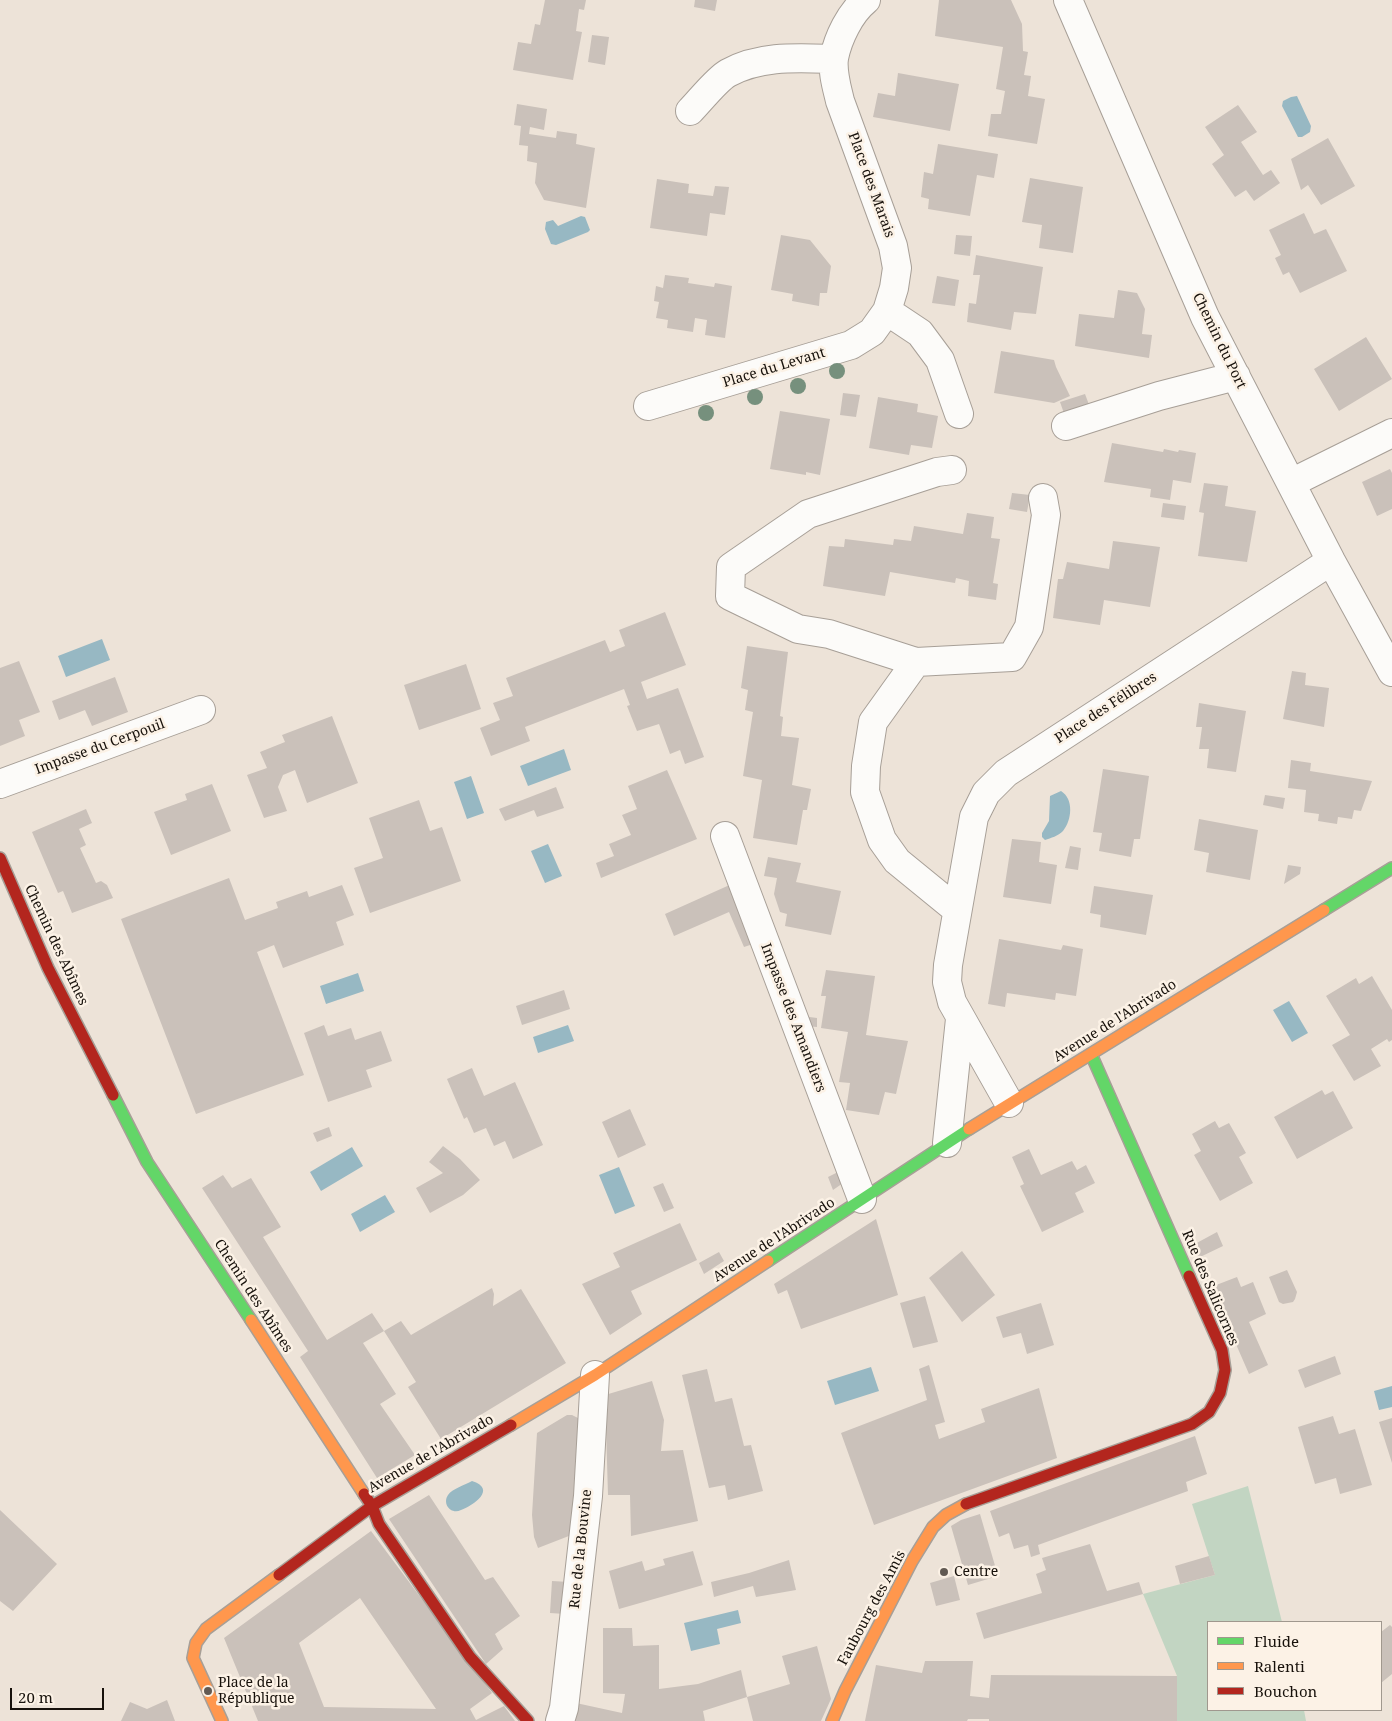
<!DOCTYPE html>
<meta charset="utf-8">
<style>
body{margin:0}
#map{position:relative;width:1392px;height:1721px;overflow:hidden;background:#ede3d8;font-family:"Noto Serif",serif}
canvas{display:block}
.legend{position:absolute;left:1207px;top:1621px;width:175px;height:90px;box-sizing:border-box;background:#fcf2e6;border:1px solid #a0988e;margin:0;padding:6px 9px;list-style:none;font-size:15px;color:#17110b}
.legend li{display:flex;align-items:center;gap:10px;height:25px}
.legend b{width:25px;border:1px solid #a0988e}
.scale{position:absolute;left:10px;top:1688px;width:94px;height:22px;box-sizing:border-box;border:2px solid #17110b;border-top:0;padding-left:6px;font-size:15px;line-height:18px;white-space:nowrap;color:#17110b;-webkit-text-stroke:4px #fcf2e6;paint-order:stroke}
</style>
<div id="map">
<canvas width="1392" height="1721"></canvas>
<ul class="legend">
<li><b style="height:6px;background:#63d668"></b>Fluide</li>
<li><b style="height:6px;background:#ff974d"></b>Ralenti</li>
<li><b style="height:6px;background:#b3261e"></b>Bouchon</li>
</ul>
<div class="scale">20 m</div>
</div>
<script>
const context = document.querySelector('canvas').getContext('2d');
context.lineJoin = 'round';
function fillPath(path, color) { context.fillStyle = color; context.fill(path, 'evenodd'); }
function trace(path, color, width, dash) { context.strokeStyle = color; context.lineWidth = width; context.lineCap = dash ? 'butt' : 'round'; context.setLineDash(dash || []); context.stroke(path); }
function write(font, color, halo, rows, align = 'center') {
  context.font = font + ' "Noto Serif",serif'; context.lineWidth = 5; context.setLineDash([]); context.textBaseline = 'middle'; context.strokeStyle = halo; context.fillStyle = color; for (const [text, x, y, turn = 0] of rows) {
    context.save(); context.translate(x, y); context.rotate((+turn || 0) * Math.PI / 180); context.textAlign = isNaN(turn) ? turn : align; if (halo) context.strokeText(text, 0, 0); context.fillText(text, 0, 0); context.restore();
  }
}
const green = new Path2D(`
 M1248,1486L1282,1622H1208V1710H1304L1306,1721H1177V1676L1143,1594L1215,1575L1192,1504Z`);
const water = new Path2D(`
 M1297,96L1311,126L1310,132L1302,137H1298L1282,106L1283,101L1291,97Z
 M581,216L585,217L590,230L588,232L556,245L551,244L545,229L546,222L553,220L558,226Z
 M102,639L110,660L66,677L58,656Z
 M564,749L571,770L528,786L520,766Z
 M471,776L484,813L467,819L454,782Z
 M1061,791C1074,799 1072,820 1063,831C1058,836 1051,838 1045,840L1042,837V833L1049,821L1050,796Z
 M548,844L562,876L545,883L531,851Z
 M358,973L364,991L326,1004L320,986Z
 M1289,1001L1308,1033L1292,1042L1273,1010Z
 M568,1025L574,1041L538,1053L533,1037Z
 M352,1147L363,1166L321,1191L310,1172Z
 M619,1167L635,1206L615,1214L599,1175Z
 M385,1195L395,1212L360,1232L351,1214Z
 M871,1367L879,1391L835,1405L827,1381Z
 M1392,1386V1407L1379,1410L1374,1391Z
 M472,1481C497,1489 474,1505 461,1510C451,1515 442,1504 448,1495C452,1489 465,1485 472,1481Z
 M738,1610L741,1623L717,1629L720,1644L691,1651L684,1623Z`);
const building = new Path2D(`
 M545,0H586L584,10L579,9L576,31L582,32L573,80L513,70L518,42L531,44L535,24L540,25Z
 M695,0H717L715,11L694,7Z
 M939,0H1011L1022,24L1023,51L1028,52L1024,75L1031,76L1028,96L1045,99L1037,144L988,136L991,114H1001L1005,91L996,89L1003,47L935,36Z
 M592,35L609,37L605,65L588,62Z
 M898,73L959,84L950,131L873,117L878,93L895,96Z
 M517,104L547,109L544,130L530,127L529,134L556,138L557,131L577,134L576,144L595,148L586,208L544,200L535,183L537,163L527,161L528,146L519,145L521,126L514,125Z
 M1238,105L1257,132L1241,142L1263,175L1271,170L1280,183L1254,201L1246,190L1235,197L1212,164L1224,155L1205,127Z
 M1328,138L1355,186L1321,205L1308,185L1301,190L1291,159Z
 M938,144L998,154L994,178L977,175L970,216L928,209L929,199L921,197L924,172L933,174Z
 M1030,178L1083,187L1073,253L1039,248L1042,225L1022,222Z
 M657,179L689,184L688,193L713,196L715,186L729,187L725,215L710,213L707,236L650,228Z
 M1304,213L1314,234L1326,229L1347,271L1300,293L1289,272L1283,275L1275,258L1281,255L1269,230Z
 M781,235L810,240L831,266L827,293H820L819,306L792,301L793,294L771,290Z
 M956,235L972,236L970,256L954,254Z
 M976,255L1043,267L1036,314L1014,312L1011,330L967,322L969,303L976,304L980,275H973Z
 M665,275L689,278L688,283L714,287L715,283L732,286L725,338L705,335L707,320L695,318L693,332L667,328L668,320L656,318L659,302L654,301L656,286L663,288Z
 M937,276L959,280L955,306L932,303Z
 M1118,290L1137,293L1145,309L1142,334L1152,335L1149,358L1075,346L1079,314L1114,318Z
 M1366,337L1392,379L1339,411L1314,369Z
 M1001,351L1054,360L1056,367L1070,396L1054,403L994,393Z
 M843,393L860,395L856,417L840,415Z
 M1085,394L1091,410L1066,419L1060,402Z
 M878,397L918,404L917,412L938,416L932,448L911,445L909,455L869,448Z
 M780,411L830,419L820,475L806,472V475L770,469Z
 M1112,443L1163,452L1164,449L1178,452L1179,450L1196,453L1191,483L1173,480L1170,500L1150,497L1151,489L1104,482Z
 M1390,469L1392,473V509L1377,516L1362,482Z
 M1204,483L1228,486L1225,506L1256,511L1247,562L1198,556L1204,513L1199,512Z
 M1012,493L1030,495L1027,512L1009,509Z
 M1163,503L1186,506L1184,520L1161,517Z
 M967,513L994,517L991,538L1000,539L993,583L998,584L996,600L968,596L969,581L956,578L955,583L890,572L885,596L823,586L829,546L844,547L845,539L893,545L894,539L911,541L914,526L963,534Z
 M1113,541L1160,547L1150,607L1104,600L1100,625L1053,618L1058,579H1063L1067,562L1109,569Z
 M665,612L686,665L641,682L647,699L678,688L704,757L685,764L680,750L670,754L659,724L637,731L627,706L630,705L624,689L525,727L530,741L491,756L480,728L500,720L493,703L513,696L506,678L605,640L610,652L625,646L619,630Z
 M747,646L788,652L780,716L783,717L781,736L799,738L792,785L811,789L807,810H803L797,845L753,838L762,780L743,776L753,712L745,710L748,690L741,688Z
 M19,661L40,712L19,720L25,736L0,746V668Z
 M466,664L481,709L419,730L404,685Z
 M1292,671L1306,673L1305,685L1329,688L1324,727L1283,719Z
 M115,677L128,712L92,726L85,710L59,720L52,701Z
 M1199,703L1246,711L1236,772L1207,768L1209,749H1199L1202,727H1196Z
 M332,716L358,783L307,803L295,770L283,775L278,787L287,811L264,818L247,775L267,768L260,752L285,742L282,735Z
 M1291,760L1311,763L1310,771L1372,781L1361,811L1354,810L1352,819L1338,817L1337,824L1318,821L1319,814L1304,812L1306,790L1288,788Z
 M1103,769L1149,776L1140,839H1134L1131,857L1099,851L1102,833L1093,832Z
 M667,770L697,839L601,878L596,863L614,856L609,844L631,835L622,815L637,809L628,786Z
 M212,784L231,831L171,855L154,812L187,800L185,794Z
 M556,787L564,808L537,817L534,810L505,821L499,809Z
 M1265,795L1285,798L1283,809L1263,805Z
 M419,800L430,831L442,827L461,881L370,913L354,868L383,858L369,818Z
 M86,809L92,823L79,829L86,845L80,848L96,883L101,881L107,885L113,898L72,913L63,891L58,893L32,832Z
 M1199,819L1258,830L1250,880L1206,872L1209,853L1194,850Z
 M1012,839L1041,842L1039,862L1057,865L1051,904L1003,897Z
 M1070,846L1081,848L1078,870L1065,868Z
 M768,857L801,863L796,882L841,891L831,935L785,926L787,914L780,912L774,894L777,878L764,876Z
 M1288,865L1301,867L1300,874L1284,884Z
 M229,878L245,920L278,908L276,902L307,891L309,897L342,885L354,915L336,922L344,945L283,968L274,945L257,952L304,1075L196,1114L121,919Z
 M734,883L756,943L744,947L729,912L674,936L665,914Z
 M1094,886L1153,895L1146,935L1100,927L1101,915L1090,913Z
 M999,939L1061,950L1063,945L1083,949L1076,996L1056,993L1055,1000L1007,993L1005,1007L988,1004Z
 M826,970L875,976L866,1035L908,1041L896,1094L885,1092L879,1115L846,1110L850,1083L839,1082L848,1032L821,1028L826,996H821Z
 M1372,976L1392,1010V1040L1389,1042L1387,1039L1371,1049L1381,1066L1354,1081L1332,1045L1350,1035L1326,996L1356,978L1359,984Z
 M564,990L570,1009L522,1025L516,1006Z
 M802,1016L817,1018V1027L805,1026Z
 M324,1025L328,1036L351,1028L355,1040L381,1031L392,1061L366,1070L372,1087L328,1102L304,1033Z
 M472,1068L484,1096L515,1082L543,1145L513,1159L505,1141L494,1146L486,1128L474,1133L467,1117L464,1119L447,1079Z
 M1322,1090L1325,1095L1333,1091L1353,1128L1297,1159L1274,1117Z
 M630,1109L646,1145L618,1158L602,1122Z
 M1215,1121L1219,1128L1229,1123L1246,1153L1239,1157L1253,1183L1220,1201L1194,1155L1201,1151L1192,1134Z
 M329,1127L332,1136L317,1142L313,1133Z
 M443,1146L460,1159L480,1180L463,1195L430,1213L416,1188L443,1173L429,1162Z
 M1029,1149L1041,1175L1072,1161L1077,1170L1086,1165L1095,1183L1075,1193L1084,1212L1042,1232L1020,1186L1024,1184L1012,1157Z
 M842,1170L846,1181L833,1190L828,1177Z
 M223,1175L232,1188L251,1178L281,1227L263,1237L327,1340L372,1313L384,1331L363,1343L396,1394L380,1404L415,1455L377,1478L300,1357L308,1351L202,1188Z
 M663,1183L674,1208L664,1212L653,1187Z
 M876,1219L898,1295L801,1329L787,1290L778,1294L774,1284Z
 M680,1223L697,1260L631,1291L642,1314L610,1335L582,1284L620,1267L613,1253Z
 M1217,1232L1223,1246L1198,1258L1193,1245Z
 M962,1251L995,1295L962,1322L929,1278Z
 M719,1252L724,1261L704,1274L699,1263Z
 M1287,1270L1297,1292L1295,1299L1293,1302L1283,1304L1279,1302L1269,1277Z
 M1237,1277L1241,1287L1253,1282L1266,1314L1249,1322L1268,1365L1249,1374L1211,1287Z
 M492,1288L494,1294L493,1306L521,1289L566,1363L441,1439L408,1387L416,1382L384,1331L401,1321L411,1335Z
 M925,1296L938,1342L913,1348L900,1303Z
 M1041,1303L1054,1345L1027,1354L1021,1333L1003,1338L996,1317Z
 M1335,1356L1341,1374L1305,1388L1298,1370Z
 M929,1365L945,1422L935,1425L939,1439L985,1422L981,1409L1039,1388L1057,1458L874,1525L841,1433L927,1400L919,1369Z
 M707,1369L715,1402L732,1398L744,1446L751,1445L763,1491L728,1500L725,1485L709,1488L682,1375Z
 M652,1381L664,1420L661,1451L683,1450L698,1521L631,1536L630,1495H608L605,1395Z
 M567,1415H572L578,1418L581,1424L574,1534L538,1548L534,1537L532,1515L537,1433Z
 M1333,1416L1339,1434L1355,1429L1372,1485L1340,1494L1336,1478L1315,1484L1298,1427Z
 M1392,1418V1463L1379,1422Z
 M1195,1436L1207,1474L1186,1482L1188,1491L1038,1545L1040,1554L1031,1557L1028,1545L1014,1549L1009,1533L999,1537L990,1511Z
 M429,1495L485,1580L493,1577L520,1616L495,1634L503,1649L486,1664L389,1519Z
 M0,1510L57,1564L13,1611L0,1601Z
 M980,1514L998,1576L968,1585L951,1526L961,1520Z
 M371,1531L492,1693L470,1709L476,1720L504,1706L515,1721H258L224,1638ZM360,1598L436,1709L324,1707L299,1643Z
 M1090,1544L1107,1591L1139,1582L1143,1594L984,1639L976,1613L1042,1593L1036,1574L1046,1570L1042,1558Z
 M693,1551L703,1585L619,1609L609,1571L642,1561L645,1571L665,1565L663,1559Z
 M1209,1556L1215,1575L1180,1584L1175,1566Z
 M789,1560L796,1590L756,1597L753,1586L714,1597L711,1582L749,1573Z
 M954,1576L960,1600L936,1606L930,1583Z
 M552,1581L569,1582L565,1614L550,1613Z
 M1390,1625L1392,1627V1674L1381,1683V1632Z
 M603,1628H632L633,1646L659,1645V1689L698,1684L741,1670L747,1697L703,1711L705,1721H574L576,1703L622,1713L625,1694L603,1693Z
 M817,1646L831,1699L821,1721H753L747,1697L790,1684L782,1656Z
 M925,1661H973L970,1696L989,1698L991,1675L1177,1676V1721H989V1719H968L967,1721H865L876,1665L922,1673Z
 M167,1700L175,1721H121L130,1702L147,1709Z`);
const street = new Path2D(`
 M1068,0L1205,317L1331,561L1392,672
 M690,111C699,102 717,79 728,73C761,55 798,58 834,59
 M887,311L920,333L940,360L959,414
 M648,406L851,345L872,332L887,311L894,288L897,268L893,246L840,101C837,88 832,72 834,58C838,38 850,13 866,0
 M1066,426L1159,396L1236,376
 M952,470L937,472L808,514L731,567L730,596L798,629L829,634L916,662L1012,657L1029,627L1046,515L1043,498
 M1291,483L1392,433
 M916,662L873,722L866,766L865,792L882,840L897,861L957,910
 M0,784L201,710
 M725,836L862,1199
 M1009,1103L952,1002L947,982L948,965L974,817L986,793L1006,773L1331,561
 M947,1143L960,1019
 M560,1721L564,1708L588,1496L595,1375`);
const fast = new Path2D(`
 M1324,910L1392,868
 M1091,1054L1189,1276
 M113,1095L147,1162L251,1320
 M768,1261L969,1129`);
const slow = new Path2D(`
 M969,1129L1324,910
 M251,1320L364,1494
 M511,1425L595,1375L768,1261
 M222,1721L193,1658L196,1643L206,1629L279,1575
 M832,1721L845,1691L912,1561L933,1527L946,1515L966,1504`);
const jam = new Path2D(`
 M0,858L48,968L113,1095
 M364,1494L372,1506L379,1524L470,1657L528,1721
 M966,1504L1192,1424L1209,1412L1220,1393L1225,1370L1222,1350L1189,1276
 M279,1575L372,1506L511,1425`);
const trees = [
 [837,371],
 [798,386],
 [755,397],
 [706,413]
];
const markers = [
 [944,1572,5,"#625a53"],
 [208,1691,5,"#625a53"]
];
const streetNames = [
 ["Place des Marais",871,185,70],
 ["Chemin du Port",1219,341,64],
 ["Place du Levant",774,368,-17],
 ["Place des Félibres",1106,708,-33],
 ["Impasse du Cerpouil",100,747,-20],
 ["Chemin des Abîmes",56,945,65],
 ["Impasse des Amandiers",793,1018,69],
 ["Avenue de l'Abrivado",1115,1021,-32],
 ["Avenue de l'Abrivado",774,1240,-33],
 ["Rue des Salicornes",1210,1288,67],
 ["Chemin des Abîmes",253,1296,57],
 ["Avenue de l'Abrivado",431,1454,-30],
 ["Rue de la Bouvine",581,1549,-84],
 ["Faubourg des Amis",872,1608,-62]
];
const poiNames = [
 ["Centre",954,1572],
 ["Place de la",218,1683],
 ["République",218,1699]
];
fillPath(green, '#c2d5c2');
fillPath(water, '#97b8c3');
fillPath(building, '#cac1ba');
trace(street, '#a79f97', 30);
trace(fast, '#a79f97', 14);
trace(slow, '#a79f97', 14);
trace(jam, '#a79f97', 14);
trace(street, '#fcfbf9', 28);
trace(fast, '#63d668', 11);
trace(slow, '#ff974d', 11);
trace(jam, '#b3261e', 11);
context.fillStyle = '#76907d';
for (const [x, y] of trees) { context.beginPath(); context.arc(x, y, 8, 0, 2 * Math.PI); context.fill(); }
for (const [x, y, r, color] of markers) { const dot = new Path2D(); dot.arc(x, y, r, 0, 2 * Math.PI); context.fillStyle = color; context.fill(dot); trace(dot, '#fcf2e6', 2); }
write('14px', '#17110b', '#fcf2e6', streetNames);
write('14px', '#17110b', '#fcf2e6', poiNames, 'left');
</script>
